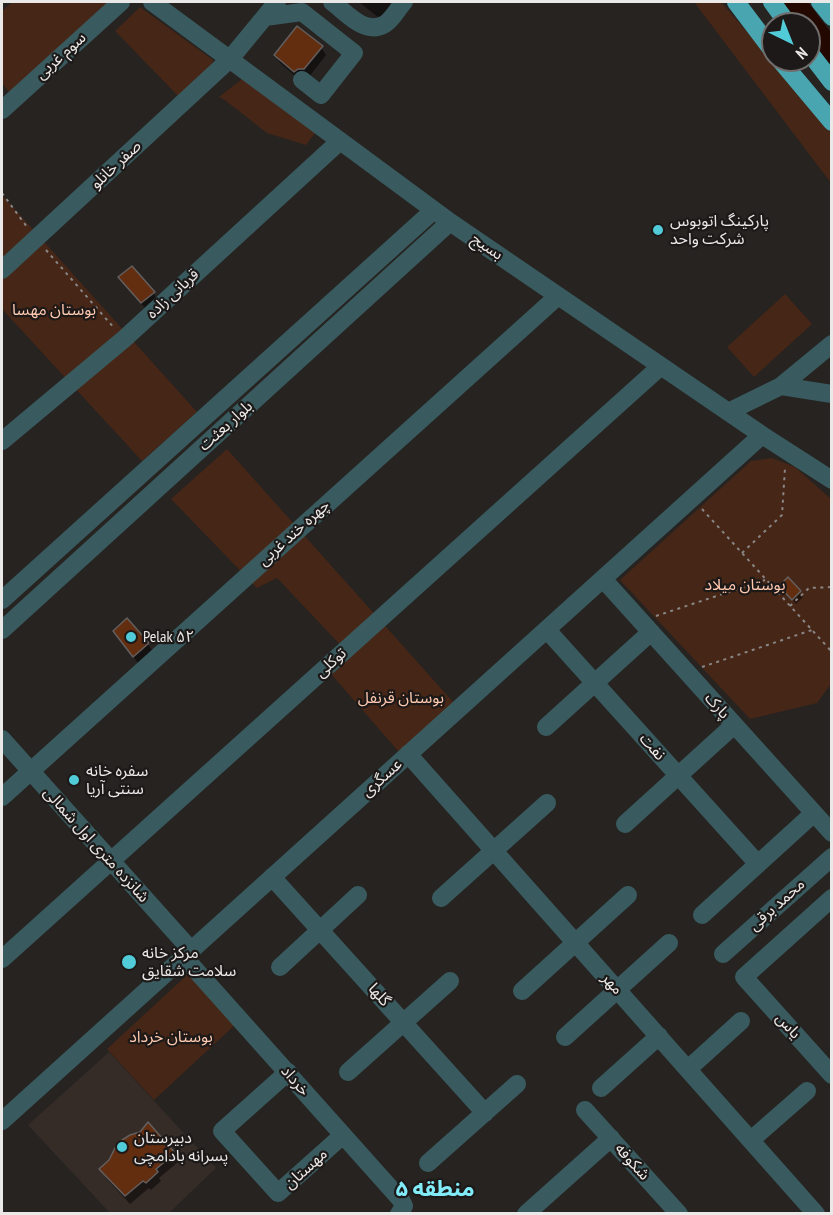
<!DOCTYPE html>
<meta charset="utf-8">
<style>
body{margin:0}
#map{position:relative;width:833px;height:1215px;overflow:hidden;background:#262321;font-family:"PT Sans Narrow",sans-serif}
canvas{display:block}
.frame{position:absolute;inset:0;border:3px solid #ebe9e8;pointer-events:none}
.north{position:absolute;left:761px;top:12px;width:60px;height:60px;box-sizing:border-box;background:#1c1918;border:2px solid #6f6c6b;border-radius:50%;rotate:137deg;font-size:16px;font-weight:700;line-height:24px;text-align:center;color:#ebe9e8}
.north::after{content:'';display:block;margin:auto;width:21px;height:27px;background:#52cbd9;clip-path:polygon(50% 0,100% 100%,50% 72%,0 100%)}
</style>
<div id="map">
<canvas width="833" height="1215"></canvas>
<div class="frame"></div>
<div class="north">N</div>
</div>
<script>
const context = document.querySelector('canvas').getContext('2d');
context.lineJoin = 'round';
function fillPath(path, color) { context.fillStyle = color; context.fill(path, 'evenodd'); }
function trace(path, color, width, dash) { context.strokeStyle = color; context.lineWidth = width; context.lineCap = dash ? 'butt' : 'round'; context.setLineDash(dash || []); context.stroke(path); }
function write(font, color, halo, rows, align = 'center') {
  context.font = font + ' "PT Sans Narrow","Noto Sans Arabic",sans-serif'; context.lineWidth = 4.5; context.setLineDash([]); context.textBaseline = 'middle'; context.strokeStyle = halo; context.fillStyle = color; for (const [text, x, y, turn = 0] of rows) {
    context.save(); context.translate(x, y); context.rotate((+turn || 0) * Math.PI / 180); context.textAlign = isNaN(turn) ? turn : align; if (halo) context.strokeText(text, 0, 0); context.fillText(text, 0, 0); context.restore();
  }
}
const built = new Path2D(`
 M109,1052L216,1168L169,1213H110L28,1125Z`);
const green = new Path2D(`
 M12,2H112L9,92L2,83V11Z
 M694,2H721L831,128V183Z
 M140,7L213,60L211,71L179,97L115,31Z
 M242,79L315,133L306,145L267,133L226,101L219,97Z
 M2,195L197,412L142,461L2,309Z
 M785,294L812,324L754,377L727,347Z
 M227,449L454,703L399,752L331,674L350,655L277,578L257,588L171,499Z
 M772,458L795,467L831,499V684L817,703L750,719L620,580L751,461Z
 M188,974L236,1024L154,1100L107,1049Z`);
const shadow = new Path2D(`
 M359,2H401L384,22Z
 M321,47L326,55L309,77L300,80L280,63L275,55Z
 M123,283L153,292L156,298L145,308Z
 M788,579L803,597L796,604L781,586Z
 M114,631L148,644L153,652L139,664L119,639Z
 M174,1153L178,1162L159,1178L161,1181L151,1190L149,1188L130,1204L106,1178L101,1170Z`);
const river = new Path2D(`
 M794,2L832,52`);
const building = new Path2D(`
 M297,26L323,46L304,69H298L294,72L274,55Z
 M132,266L155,292L141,303L118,277Z
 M788,577L801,591L792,600L779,586Z
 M127,618L149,643L133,657L113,631Z
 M148,1122L175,1153L156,1169L158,1172L146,1183L143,1181L125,1196L99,1169L109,1160L115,1148L122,1140L130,1135L140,1132Z`);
const path = new Path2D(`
 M2,193L27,227
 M46,250L115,329
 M702,509L832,652
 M742,553L782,515L785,468
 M790,606L809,588L832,587
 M656,616L765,580
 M702,667L812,630`);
const minor = new Path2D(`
 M152,2L450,222L762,435L832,480
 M332,2C347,13 365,36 385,24C393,19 398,8 404,2
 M265,17L302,12L354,53L321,95L302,80
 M2,110L121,2
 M2,270L230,59L277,2
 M781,386L832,394
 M728,412L781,386L832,344
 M2,441L124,339L340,141
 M603,579L832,833
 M2,600L434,210
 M2,630L450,222
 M547,630L758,864
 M546,727L651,632
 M2,739L191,950
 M408,754L816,1214
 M2,797L558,296
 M625,824L734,725
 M272,877L485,1113
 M441,898L547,803
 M832,898L744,977L832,1075
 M702,915L814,813
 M723,954L832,857
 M184,957L401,1200L404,1206L399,1214
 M2,959L661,366
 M280,967L358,895
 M522,991L628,895
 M565,1037L669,943
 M688,1069L741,1021
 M288,1072L222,1131L278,1193L343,1135
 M348,1072L450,981
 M601,1088L659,1036
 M585,1110L679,1214
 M2,1121L762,435
 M751,1140L807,1091
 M428,1163L517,1084
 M526,1214L611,1138`);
const highway = new Path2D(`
 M736,2L773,51
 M772,2L788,24
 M820,2L832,17
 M809,52L832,82
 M780,60L832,122`);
const markers = [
 [658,230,6,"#52cbd9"],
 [131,637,6,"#52cbd9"],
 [74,780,6,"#52cbd9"],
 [129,962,8,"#52cbd9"],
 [122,1147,6,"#52cbd9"]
];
const streetNames = [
 ["سوم غربی",61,56,-42],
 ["صفر خانلو",116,165,-43],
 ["بسیج",487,247,34],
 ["قربانی زاده",173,294,-43],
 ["بلوار بعثت",226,426,-42],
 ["چهره خند غربی",294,533,-42],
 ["توکلی",331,663,-42],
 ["پارک",717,706,48],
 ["نفت",652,747,48],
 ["عسگری",382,778,-42],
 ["شانزده متری اول شمالی",96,845,48],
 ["محمد برقی",777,905,-42],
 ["مهر",612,984,48],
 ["گلها",379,995,48],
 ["یاس",788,1026,48],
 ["خرداد",295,1081,49],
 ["شکوفه",632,1162,48],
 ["مهستان",306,1169,-42]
];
const poiNames = [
 ["پارکینگ اتوبوس",670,221],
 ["شرکت واحد",670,239],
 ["Pelak ۵۲",143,637],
 ["سفره خانه",86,771],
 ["سنتی آریا",86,789],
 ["مرکز خانه",142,953],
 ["سلامت شقایق",142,971],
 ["دبیرستان",134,1138],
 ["پسرانه بادامچی",134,1156]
];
const parkNames = [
 ["بوستان مهسا",54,310],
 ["بوستان میلاد",745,585],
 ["بوستان قرنفل",401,698],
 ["بوستان خرداد",171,1037]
];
const districtNames = [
 ["منطقه ۵",435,1190]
];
fillPath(built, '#352c28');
fillPath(green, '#462617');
fillPath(shadow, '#0007');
trace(river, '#230800', 22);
fillPath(building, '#632d10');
trace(building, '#635f5e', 1.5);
trace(path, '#898685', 2, [3, 4.5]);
trace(minor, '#395a5e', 18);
trace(highway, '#49a5b0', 18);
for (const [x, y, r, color] of markers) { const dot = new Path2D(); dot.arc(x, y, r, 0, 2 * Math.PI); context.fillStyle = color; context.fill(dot); trace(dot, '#1c1918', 2); }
write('16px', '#ebe9e8', '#1c1918', streetNames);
write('16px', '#ebe9e8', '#1c1918', poiNames, 'left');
write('16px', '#ffc9b0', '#1c1918', parkNames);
write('bold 22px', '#81ecf8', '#1c1918', districtNames);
</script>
